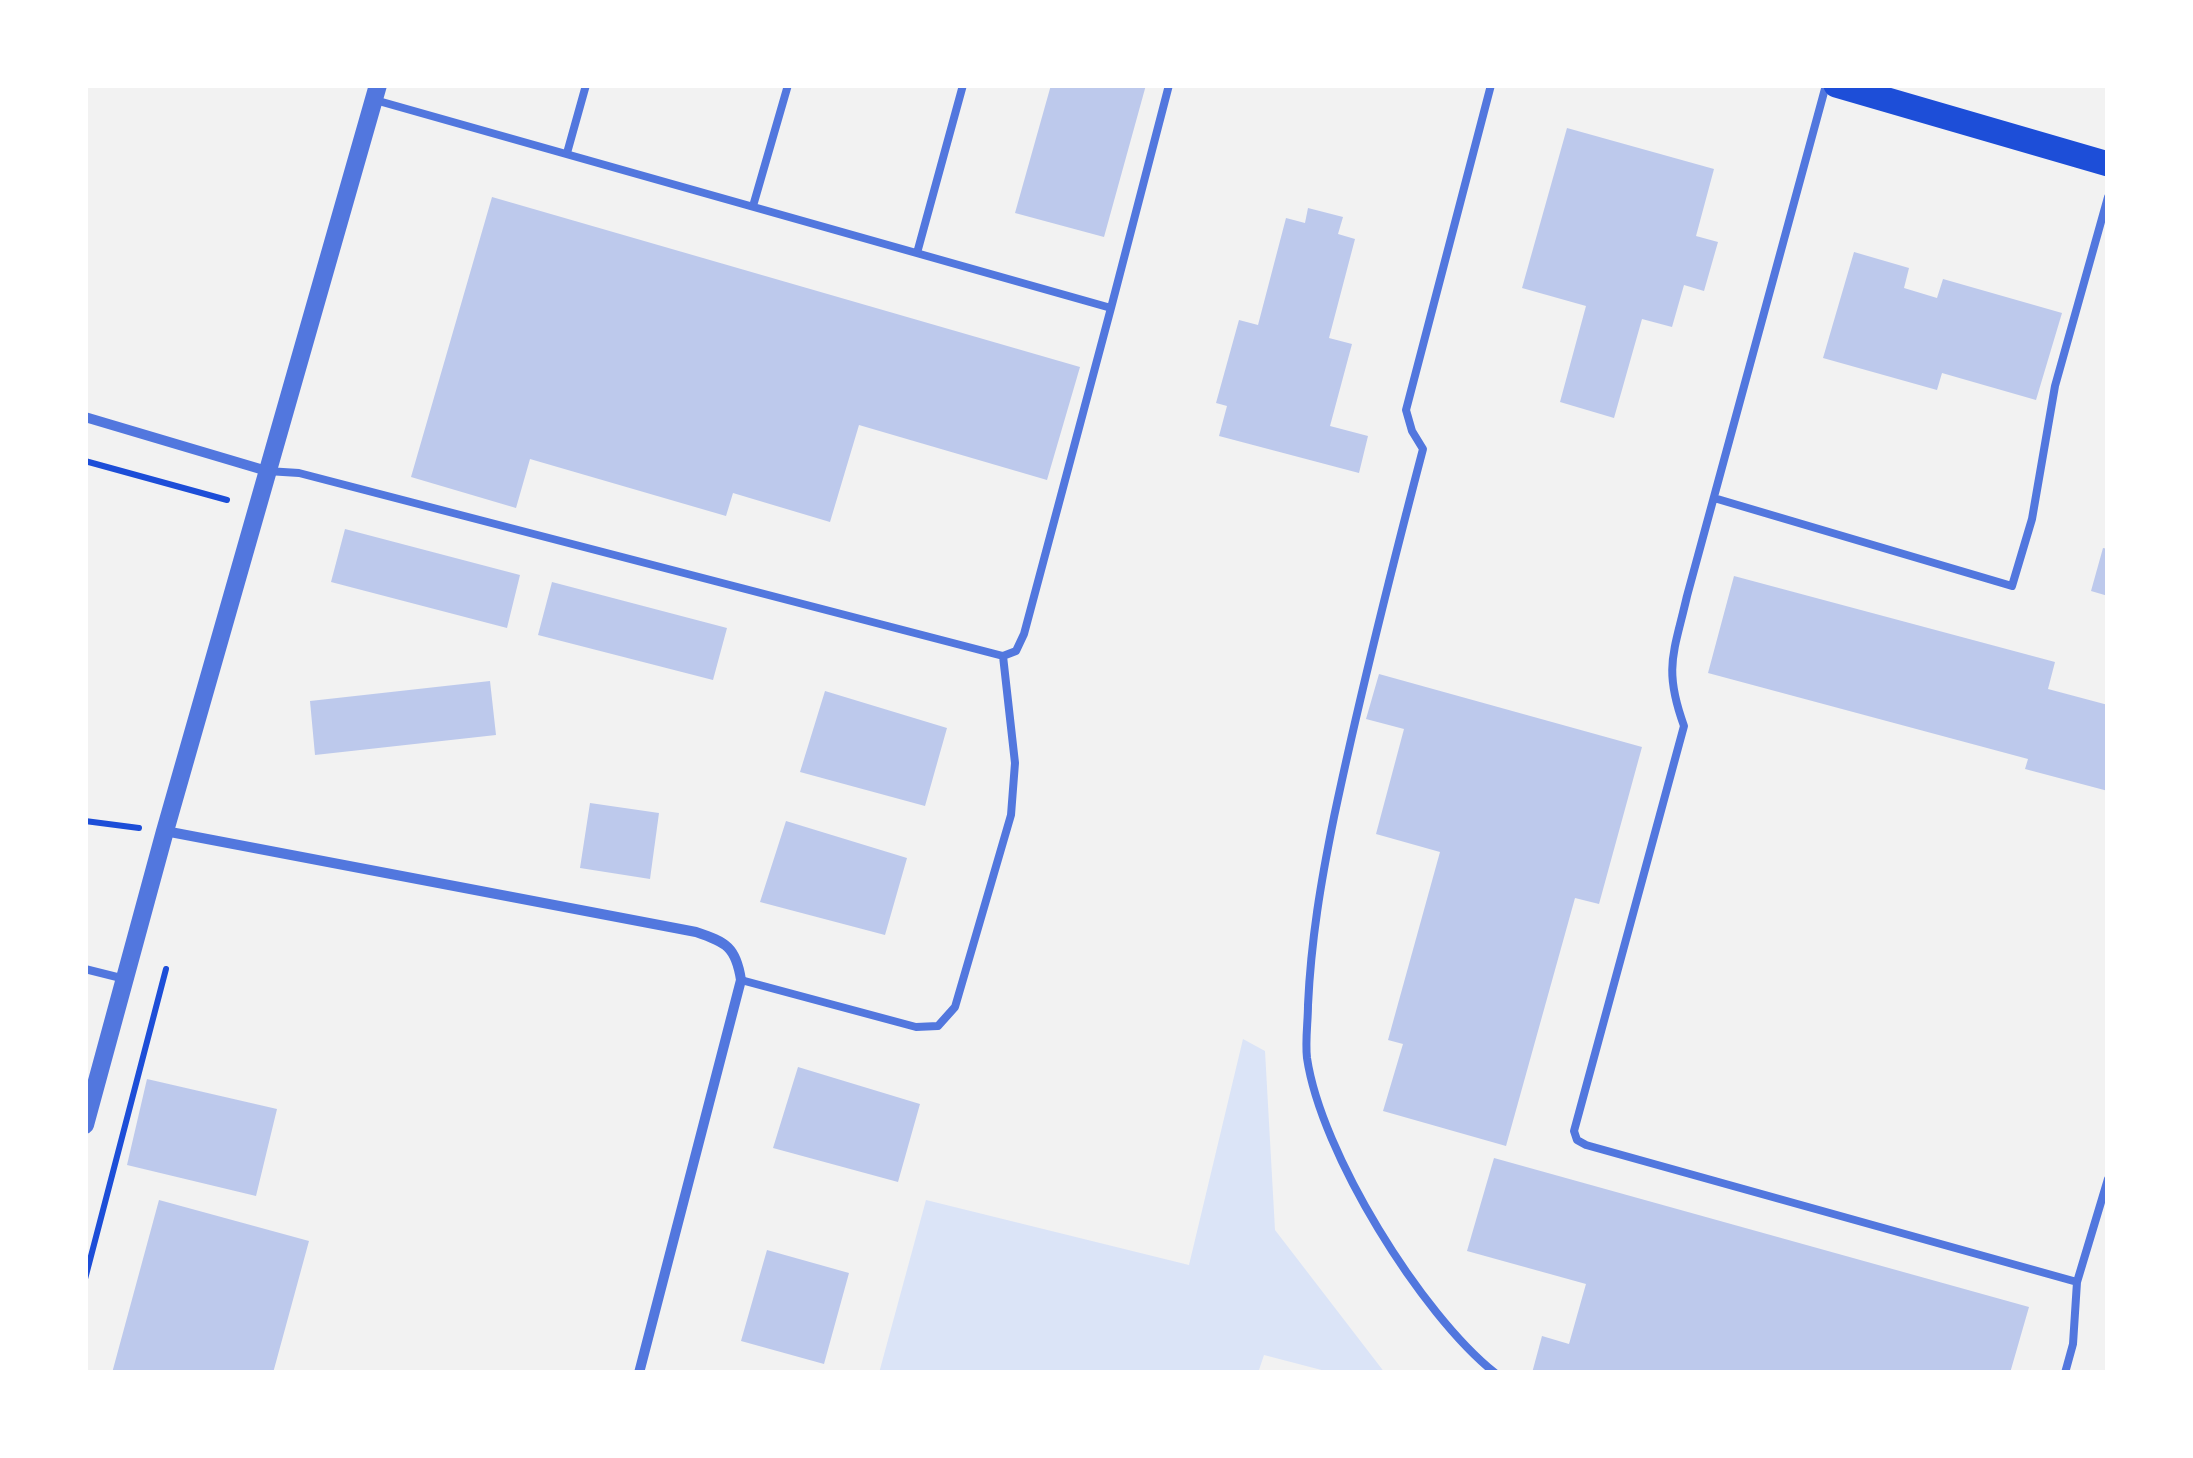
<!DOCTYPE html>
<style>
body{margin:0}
#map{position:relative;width:2193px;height:1458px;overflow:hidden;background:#f2f2f2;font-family:"Golos Text",sans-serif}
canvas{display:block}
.frame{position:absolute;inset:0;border:88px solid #fff;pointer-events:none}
</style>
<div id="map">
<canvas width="2193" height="1458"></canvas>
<div class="frame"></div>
</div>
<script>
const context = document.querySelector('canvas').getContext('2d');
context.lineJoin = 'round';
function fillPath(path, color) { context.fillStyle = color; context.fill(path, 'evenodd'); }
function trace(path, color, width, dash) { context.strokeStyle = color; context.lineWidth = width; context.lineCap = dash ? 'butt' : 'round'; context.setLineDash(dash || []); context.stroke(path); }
const green = new Path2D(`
 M1243,1039L1265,1051L1275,1230L1385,1373H1333L1264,1355L1258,1373H879L926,1200L1189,1265Z`);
const building = new Path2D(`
 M1051,85H1146L1104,237L1015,213Z
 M1567,128L1714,169L1696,236L1718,242L1704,291L1684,285L1672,327L1642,319L1614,418L1560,402L1586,306L1522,288Z
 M492,197L1080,367L1047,480L859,425L830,522L733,493L726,516L530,459L516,508L411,477Z
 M1308,208L1343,217L1338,234L1355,239L1329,338L1352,344L1330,426L1368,436L1359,473L1219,436L1227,406L1216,403L1239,320L1258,325L1286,218L1305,223Z
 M1854,252L1909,268L1904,288L1937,298L1943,279L2062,313L2036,400L1942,373L1937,390L1823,358Z
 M345,529L520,575L507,628L331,582Z
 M2103,548L2108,549V596L2091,591Z
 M1734,576L2055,662L2048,689L2108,705V791L2025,769L2028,759L1708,673Z
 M552,582L727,628L713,680L538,635Z
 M1379,674L1642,747L1599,904L1575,898L1506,1146L1383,1111L1403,1044L1388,1040L1440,852L1376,834L1404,729L1366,719Z
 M490,681L496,735L315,755L310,701Z
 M825,691L947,728L925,806L800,772Z
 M590,803L659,813L650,879L580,868Z
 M786,821L907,858L885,935L760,902Z
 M798,1067L920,1104L898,1182L773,1148Z
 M147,1079L277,1109L256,1196L127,1165Z
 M1494,1158L2029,1307L2010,1373H1532L1542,1336L1569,1344L1586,1284L1467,1251Z
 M159,1200L309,1241L273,1373H112Z
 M767,1250L849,1273L824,1364L741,1341Z`);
const path = new Path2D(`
 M85,461L227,500
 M85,821L139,828
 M85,1279L166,969`);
const service = new Path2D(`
 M1491,85L1406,410L1412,431L1423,449C1391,571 1360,694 1334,817C1321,881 1311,940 1308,1005C1308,1022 1305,1041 1307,1058C1321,1153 1421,1314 1495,1373
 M1826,85L1687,596C1674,653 1663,668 1684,726L1574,1131L1577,1140L1586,1145L2077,1282
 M375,100L1111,308L1169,85
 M567,153L586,85
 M753,206L788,85
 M917,253L963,85
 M267,471L299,473L1003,656L1016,651L1024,634L1111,308
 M1714,498L2012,586L2032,519L2055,386L2108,197
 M85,969L125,979
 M741,980L916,1027L938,1026L955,1007L1011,815L1015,763L1003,656
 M2065,1373L2073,1344L2077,1282L2108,1179`);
const minor = new Path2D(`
 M85,417L267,471
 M165,831L696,932C726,942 736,947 741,980L639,1373`);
const tertiary = new Path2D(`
 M85,1125L165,831L378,85`);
const primary = new Path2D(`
 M1836,85L2108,164`);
fillPath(green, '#dbe4f7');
fillPath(building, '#bdc9ec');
trace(path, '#1d4ed8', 6);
trace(service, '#5277de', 8);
trace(minor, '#5277de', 10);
trace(tertiary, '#5277de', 18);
trace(primary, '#1d4ed8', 25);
</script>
